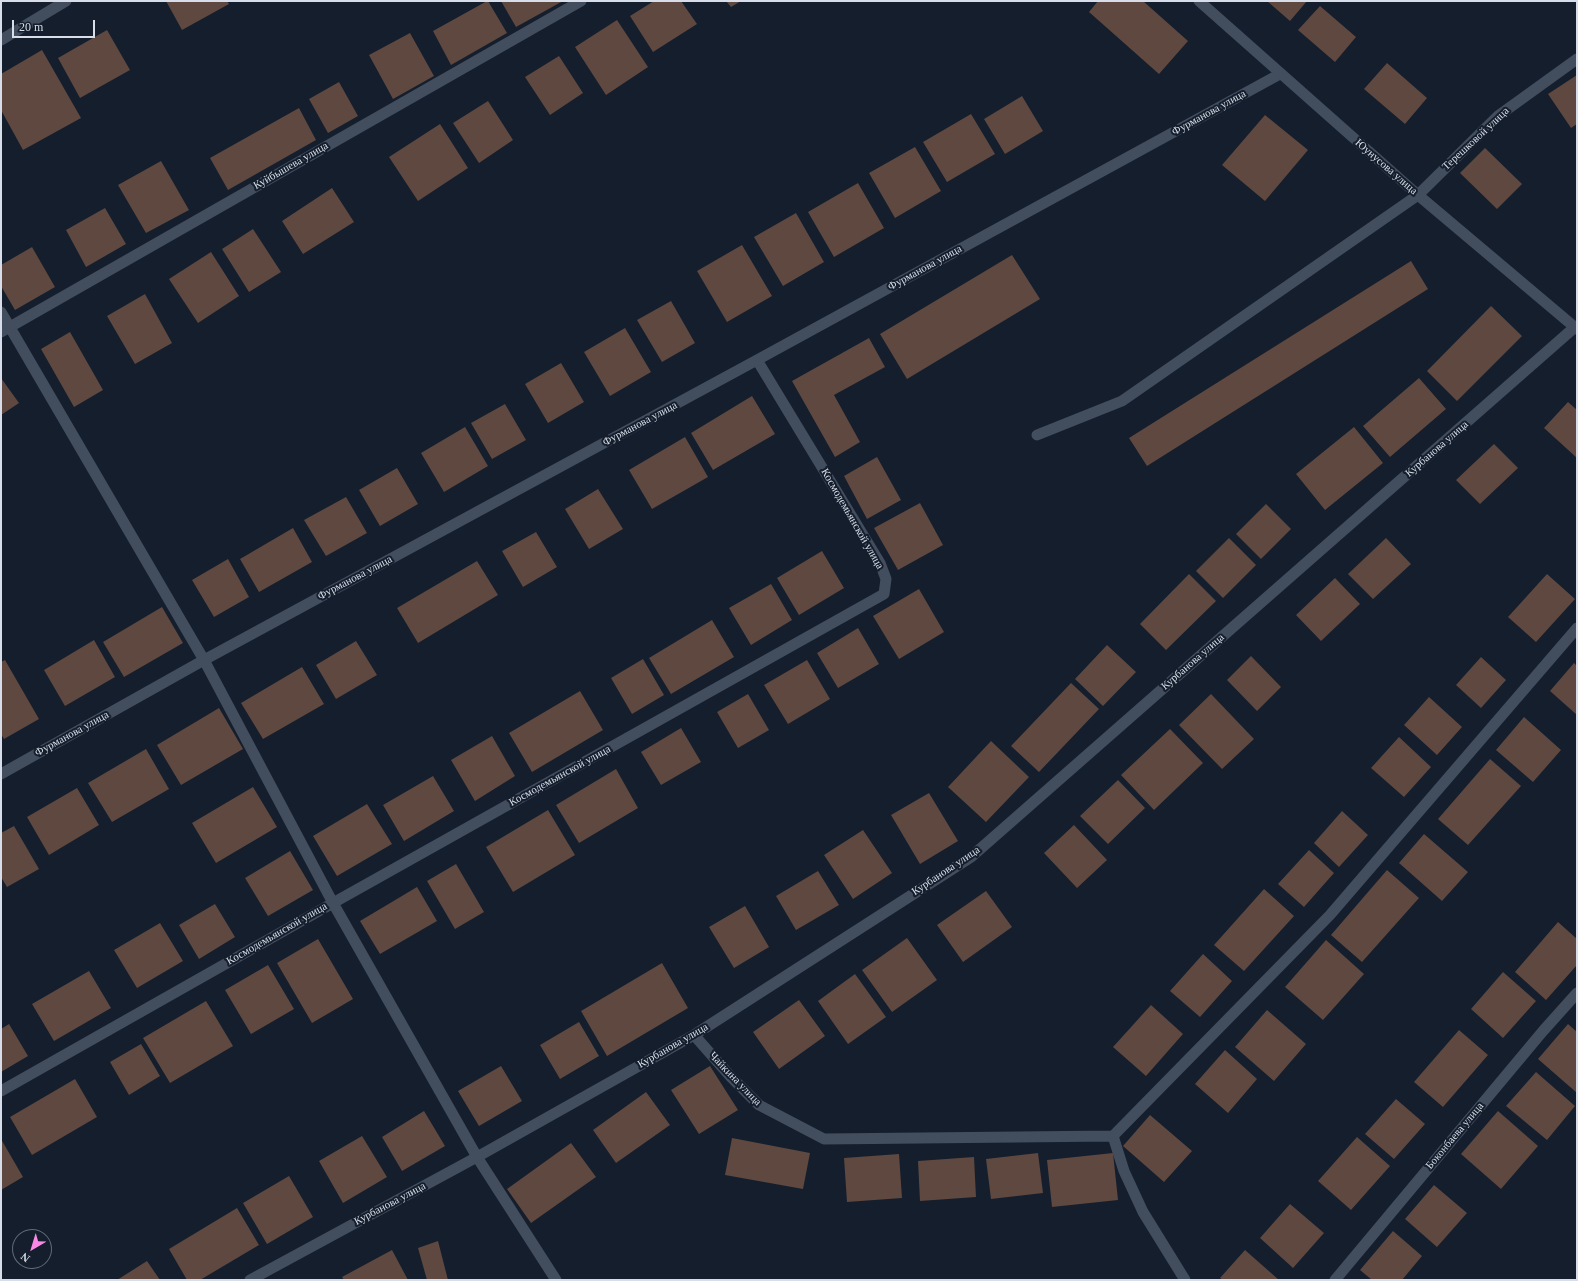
<!DOCTYPE html>
<meta charset="utf-8">
<style>
body{margin:0}
#map{position:relative;width:1578px;height:1281px;overflow:hidden;background:#141e2d;font-family:"Times New Roman",serif}
canvas{display:block}
.frame{position:absolute;inset:0;border:2px solid #d7dee9;pointer-events:none}
.north{position:absolute;left:12px;top:1229px;width:40px;height:40px;box-sizing:border-box;background:#141e2d;border:1px solid #626b78;border-radius:50%;rotate:218deg;font-size:11px;font-weight:700;line-height:16px;text-align:center;color:#d7dee9}
.north::after{content:'';display:block;margin:auto;width:14px;height:18px;background:#fb87e5;clip-path:polygon(50% 0,100% 100%,50% 72%,0 100%)}
.scale{position:absolute;left:12px;top:20px;width:83px;height:18px;box-sizing:border-box;border:2px solid #d7dee9;border-top:0;padding-left:5px;font-size:12px;line-height:14px;white-space:nowrap;color:#d7dee9;-webkit-text-stroke:3px #141e2d;paint-order:stroke}
</style>
<div id="map">
<canvas width="1578" height="1281"></canvas>
<div class="frame"></div>
<div class="north">N</div>
<div class="scale">20 m</div>
</div>
<script>
const context = document.querySelector('canvas').getContext('2d');
context.lineJoin = 'round';
function fillPath(path, color) { context.fillStyle = color; context.fill(path, 'evenodd'); }
function trace(path, color, width, dash) { context.strokeStyle = color; context.lineWidth = width; context.lineCap = dash ? 'butt' : 'round'; context.setLineDash(dash || []); context.stroke(path); }
function write(font, color, halo, rows, align = 'center') {
  context.font = font + ' "Times New Roman",serif'; context.lineWidth = 4; context.setLineDash([]); context.textBaseline = 'middle'; context.strokeStyle = halo; context.fillStyle = color; for (const [text, x, y, turn = 0] of rows) {
    context.save(); context.translate(x, y); context.rotate((+turn || 0) * Math.PI / 180); context.textAlign = isNaN(turn) ? turn : align; if (halo) context.strokeText(text, 0, 0); context.fillText(text, 0, 0); context.restore();
  }
}
const building = new Path2D(`
 M166,1H227L229,4L182,30Z
 M487,1H488L507,33L451,65L433,31Z
 M501,1H563L516,27Z
 M654,1H681L697,24L653,52L630,16Z
 M726,1H741L731,7Z
 M1098,1H1143L1188,41L1159,74L1089,12Z
 M1267,1H1307L1290,21Z
 M1320,6L1356,37L1335,62L1298,30Z
 M617,20L648,67L606,95L575,47Z
 M107,30L130,70L80,98L58,58Z
 M410,33L434,76L393,99L369,55Z
 M42,50L81,118L23,150L1,110V74Z
 M559,56L583,93L550,115L525,77Z
 M1387,63L1427,98L1405,124L1364,89Z
 M1577,75V124L1571,128L1548,94Z
 M339,82L358,116L328,133L309,99Z
 M1022,96L1043,131L1005,154L984,119Z
 M488,101L513,140L479,163L453,123Z
 M299,108L316,140L228,190L210,158Z
 M971,114L995,154L947,182L923,142Z
 M1265,115L1308,150L1265,201L1222,165Z
 M440,124L468,168L418,201L389,157Z
 M915,147L941,191L895,218L869,173Z
 M1485,148L1522,184L1497,209L1460,173Z
 M161,161L189,210L146,233L118,185Z
 M858,183L884,228L834,257L808,212Z
 M332,188L354,222L303,254L282,221Z
 M105,208L126,244L86,267L66,230Z
 M796,213L824,262L783,286L754,237Z
 M253,229L281,272L249,292L222,249Z
 M742,245L772,296L727,322L697,271Z
 M32,247L55,287L15,310L1,286V265Z
 M211,252L239,296L198,323L169,279Z
 M1012,255L1040,299L907,379L880,334Z
 M1411,261L1428,289L1147,466L1129,438Z
 M145,294L172,343L135,364L107,316Z
 M671,301L695,343L662,362L637,320Z
 M1491,306L1522,336L1457,401L1427,371Z
 M625,328L651,372L610,396L584,352Z
 M70,332L103,390L74,407L41,349Z
 M869,338L885,367L834,395L860,442L835,457L792,381Z
 M561,363L584,402L548,423L525,384Z
 M1,378L19,403L1,415Z
 M1419,378L1446,409L1390,457L1363,426Z
 M752,396L775,434L713,470L691,433Z
 M1568,402L1577,410V458L1544,428Z
 M505,404L526,440L492,459L471,423Z
 M465,427L488,466L444,492L421,453Z
 M1354,427L1383,463L1325,510L1296,474Z
 M685,437L708,477L652,509L629,470Z
 M1494,444L1518,468L1480,504L1456,480Z
 M877,457L901,500L867,519L844,476Z
 M397,468L418,504L380,526L359,490Z
 M598,489L623,529L589,549L565,509Z
 M346,497L367,533L326,556L304,520Z
 M920,503L943,545L898,570L874,528Z
 M1266,504L1291,529L1261,559L1236,534Z
 M293,528L312,562L259,592L240,559Z
 M536,532L557,567L523,587L502,551Z
 M1229,538L1256,565L1223,598L1196,571Z
 M1386,538L1411,564L1373,599L1348,574Z
 M822,551L844,588L799,615L777,578Z
 M228,559L249,597L214,617L192,580Z
 M477,561L498,595L418,643L397,608Z
 M1189,574L1216,601L1166,650L1140,624Z
 M1547,574L1575,599L1536,642L1508,617Z
 M1335,578L1360,604L1321,641L1296,615Z
 M771,584L792,620L751,645L729,608Z
 M919,589L944,632L899,659L873,616Z
 M162,607L183,643L124,677L103,642Z
 M712,620L734,657L671,694L649,658Z
 M858,628L879,664L838,688L817,653Z
 M94,640L115,677L65,706L44,670Z
 M356,641L377,675L336,699L316,665Z
 M1107,645L1136,672L1103,706L1075,679Z
 M1251,656L1281,687L1257,711L1227,680Z
 M1481,657L1506,680L1481,708L1456,685Z
 M643,659L664,695L632,714L611,678Z
 M5,660L39,719L4,739L1,734V662Z
 M807,660L830,699L788,724L764,685Z
 M1574,663L1577,666V715L1550,691Z
 M302,667L324,704L263,739L241,703Z
 M1071,683L1099,709L1039,772L1011,746Z
 M580,691L603,730L532,772L509,733Z
 M748,694L769,730L738,748L717,712Z
 M1211,694L1254,739L1222,769L1179,725Z
 M1429,697L1462,727L1437,755L1404,725Z
 M219,708L243,749L181,785L157,745Z
 M1524,717L1561,750L1533,782L1496,750Z
 M681,728L701,762L661,785L641,752Z
 M1170,729L1203,763L1154,810L1121,775Z
 M492,736L515,776L475,801L451,760Z
 M1399,737L1431,767L1404,797L1371,768Z
 M991,741L1029,777L986,822L948,787Z
 M146,749L169,789L112,822L88,783Z
 M1490,759L1521,786L1468,845L1438,819Z
 M616,769L638,808L579,843L556,805Z
 M433,776L454,811L404,841L383,805Z
 M1118,780L1145,808L1108,844L1080,816Z
 M253,787L277,827L216,863L192,823Z
 M77,788L99,825L49,855L27,817Z
 M929,793L958,841L920,864L891,815Z
 M367,804L392,844L337,876L313,836Z
 M548,810L575,855L513,892L486,847Z
 M1342,811L1368,835L1339,867L1314,843Z
 M1074,825L1107,860L1077,888L1044,853Z
 M14,826L39,869L7,887L1,877V833Z
 M863,830L892,873L853,899L824,855Z
 M1424,834L1468,872L1442,901L1399,863Z
 M1309,850L1334,873L1304,907L1278,884Z
 M290,851L313,890L268,916L245,878Z
 M456,864L484,912L455,929L427,881Z
 M1387,870L1419,898L1362,962L1331,935Z
 M818,871L839,905L796,930L776,896Z
 M417,887L437,921L380,954L360,921Z
 M1264,889L1294,916L1244,971L1214,945Z
 M986,891L1012,927L963,962L937,925Z
 M215,904L235,937L199,959L179,925Z
 M745,906L769,947L734,968L709,927Z
 M1558,922L1577,939V965L1546,1000L1515,972Z
 M160,923L183,961L137,988L114,950Z
 M907,938L937,980L892,1012L862,970Z
 M318,939L353,999L312,1023L277,963Z
 M1326,940L1364,974L1323,1020L1285,987Z
 M1203,954L1232,981L1200,1017L1170,991Z
 M662,963L688,1008L607,1056L581,1011Z
 M268,965L294,1009L251,1034L225,990Z
 M89,971L111,1008L54,1041L32,1004Z
 M1503,972L1536,1001L1503,1038L1471,1009Z
 M855,974L886,1017L848,1044L818,1001Z
 M799,1000L825,1036L779,1069L753,1032Z
 M206,1001L233,1046L170,1083L143,1038Z
 M1151,1005L1183,1034L1146,1076L1113,1047Z
 M1267,1010L1306,1044L1274,1081L1235,1047Z
 M579,1022L599,1056L560,1079L540,1045Z
 M9,1024L28,1056L1,1072V1029Z
 M1568,1024L1577,1032V1093L1538,1059Z
 M1459,1030L1488,1055L1443,1107L1414,1082Z
 M141,1044L160,1076L129,1095L110,1062Z
 M1225,1050L1257,1079L1228,1113L1195,1084Z
 M501,1066L522,1101L479,1126L458,1091Z
 M710,1066L738,1110L699,1134L671,1090Z
 M1536,1072L1575,1106L1547,1140L1506,1106Z
 M75,1079L97,1117L32,1155L10,1117Z
 M646,1092L670,1125L616,1163L593,1130Z
 M1396,1099L1425,1124L1394,1159L1365,1134Z
 M424,1111L445,1146L402,1171L382,1137Z
 M1498,1111L1538,1146L1501,1189L1461,1154Z
 M1150,1115L1192,1151L1164,1182L1123,1146Z
 M362,1136L387,1177L343,1203L319,1161Z
 M1357,1137L1390,1166L1351,1210L1318,1181Z
 M732,1138L810,1153L803,1189L725,1175Z
 M1,1139L23,1177L1,1190Z
 M571,1143L596,1177L531,1223L507,1189Z
 M1038,1153L1043,1193L991,1199L986,1159Z
 M1113,1153L1118,1200L1052,1207L1047,1160Z
 M899,1154L902,1198L847,1202L844,1158Z
 M974,1157L976,1197L920,1201L918,1161Z
 M289,1176L313,1217L267,1244L243,1203Z
 M1434,1185L1467,1213L1437,1247L1405,1219Z
 M1290,1204L1324,1233L1293,1268L1260,1238Z
 M237,1208L259,1245L200,1280H187L169,1249Z
 M1393,1231L1422,1256L1402,1280H1372L1360,1270Z
 M438,1241L448,1280H427L418,1248Z
 M392,1250L408,1280H344L342,1277Z
 M1245,1250L1279,1280H1223L1220,1278Z
 M147,1261L160,1280H117Z`);
const service = new Path2D(`
 M1037,435L1122,401L1418,195`);
const minor = new Path2D(`
 M1,40L66,1
 M1418,195L1498,116L1577,59
 M1,312L204,660L333,903L477,1157L556,1280
 M1,332L581,1
 M1,774L204,660L757,360L1280,74
 M694,1035L731,1077L759,1105L824,1139L1113,1136L1330,915L1577,628
 M1,1091L333,903L884,594L886,579L880,563L757,360
 M1113,1136L1124,1171L1143,1212L1185,1280
 M250,1280L477,1157L694,1035L971,857L1575,327
 M1335,1280L1543,1031L1577,993`);
const tertiary = new Path2D(`
 M1199,1L1418,195L1577,329`);
const streetNames = [
 ["Фурманова улица",1209,113,-29],
 ["Терешковой улица",1476,139,-43],
 ["Куйбышева улица",291,166,-30],
 ["Юунусова улица",1386,167,41],
 ["Фурманова улица",925,268,-29],
 ["Фурманова улица",640,424,-28],
 ["Курбанова улица",1437,449,-41],
 ["Космодемьянской улица",852,519,60],
 ["Фурманова улица",355,578,-28],
 ["Курбанова улица",1193,662,-41],
 ["Фурманова улица",72,734,-29],
 ["Космодемьянской улица",560,776,-29],
 ["Курбанова улица",946,871,-34],
 ["Космодемьянской улица",277,934,-30],
 ["Курбанова улица",673,1046,-30],
 ["Чайкина улица",735,1079,46],
 ["Боконбаева улица",1455,1136,-50],
 ["Курбанова улица",390,1204,-28]
];
fillPath(building, '#5e4840');
trace(service, '#424d5e', 11);
trace(minor, '#424d5e', 11);
trace(tertiary, '#424d5e', 11);
write('11px', '#d7dee9', '#141e2d', streetNames);
</script>
